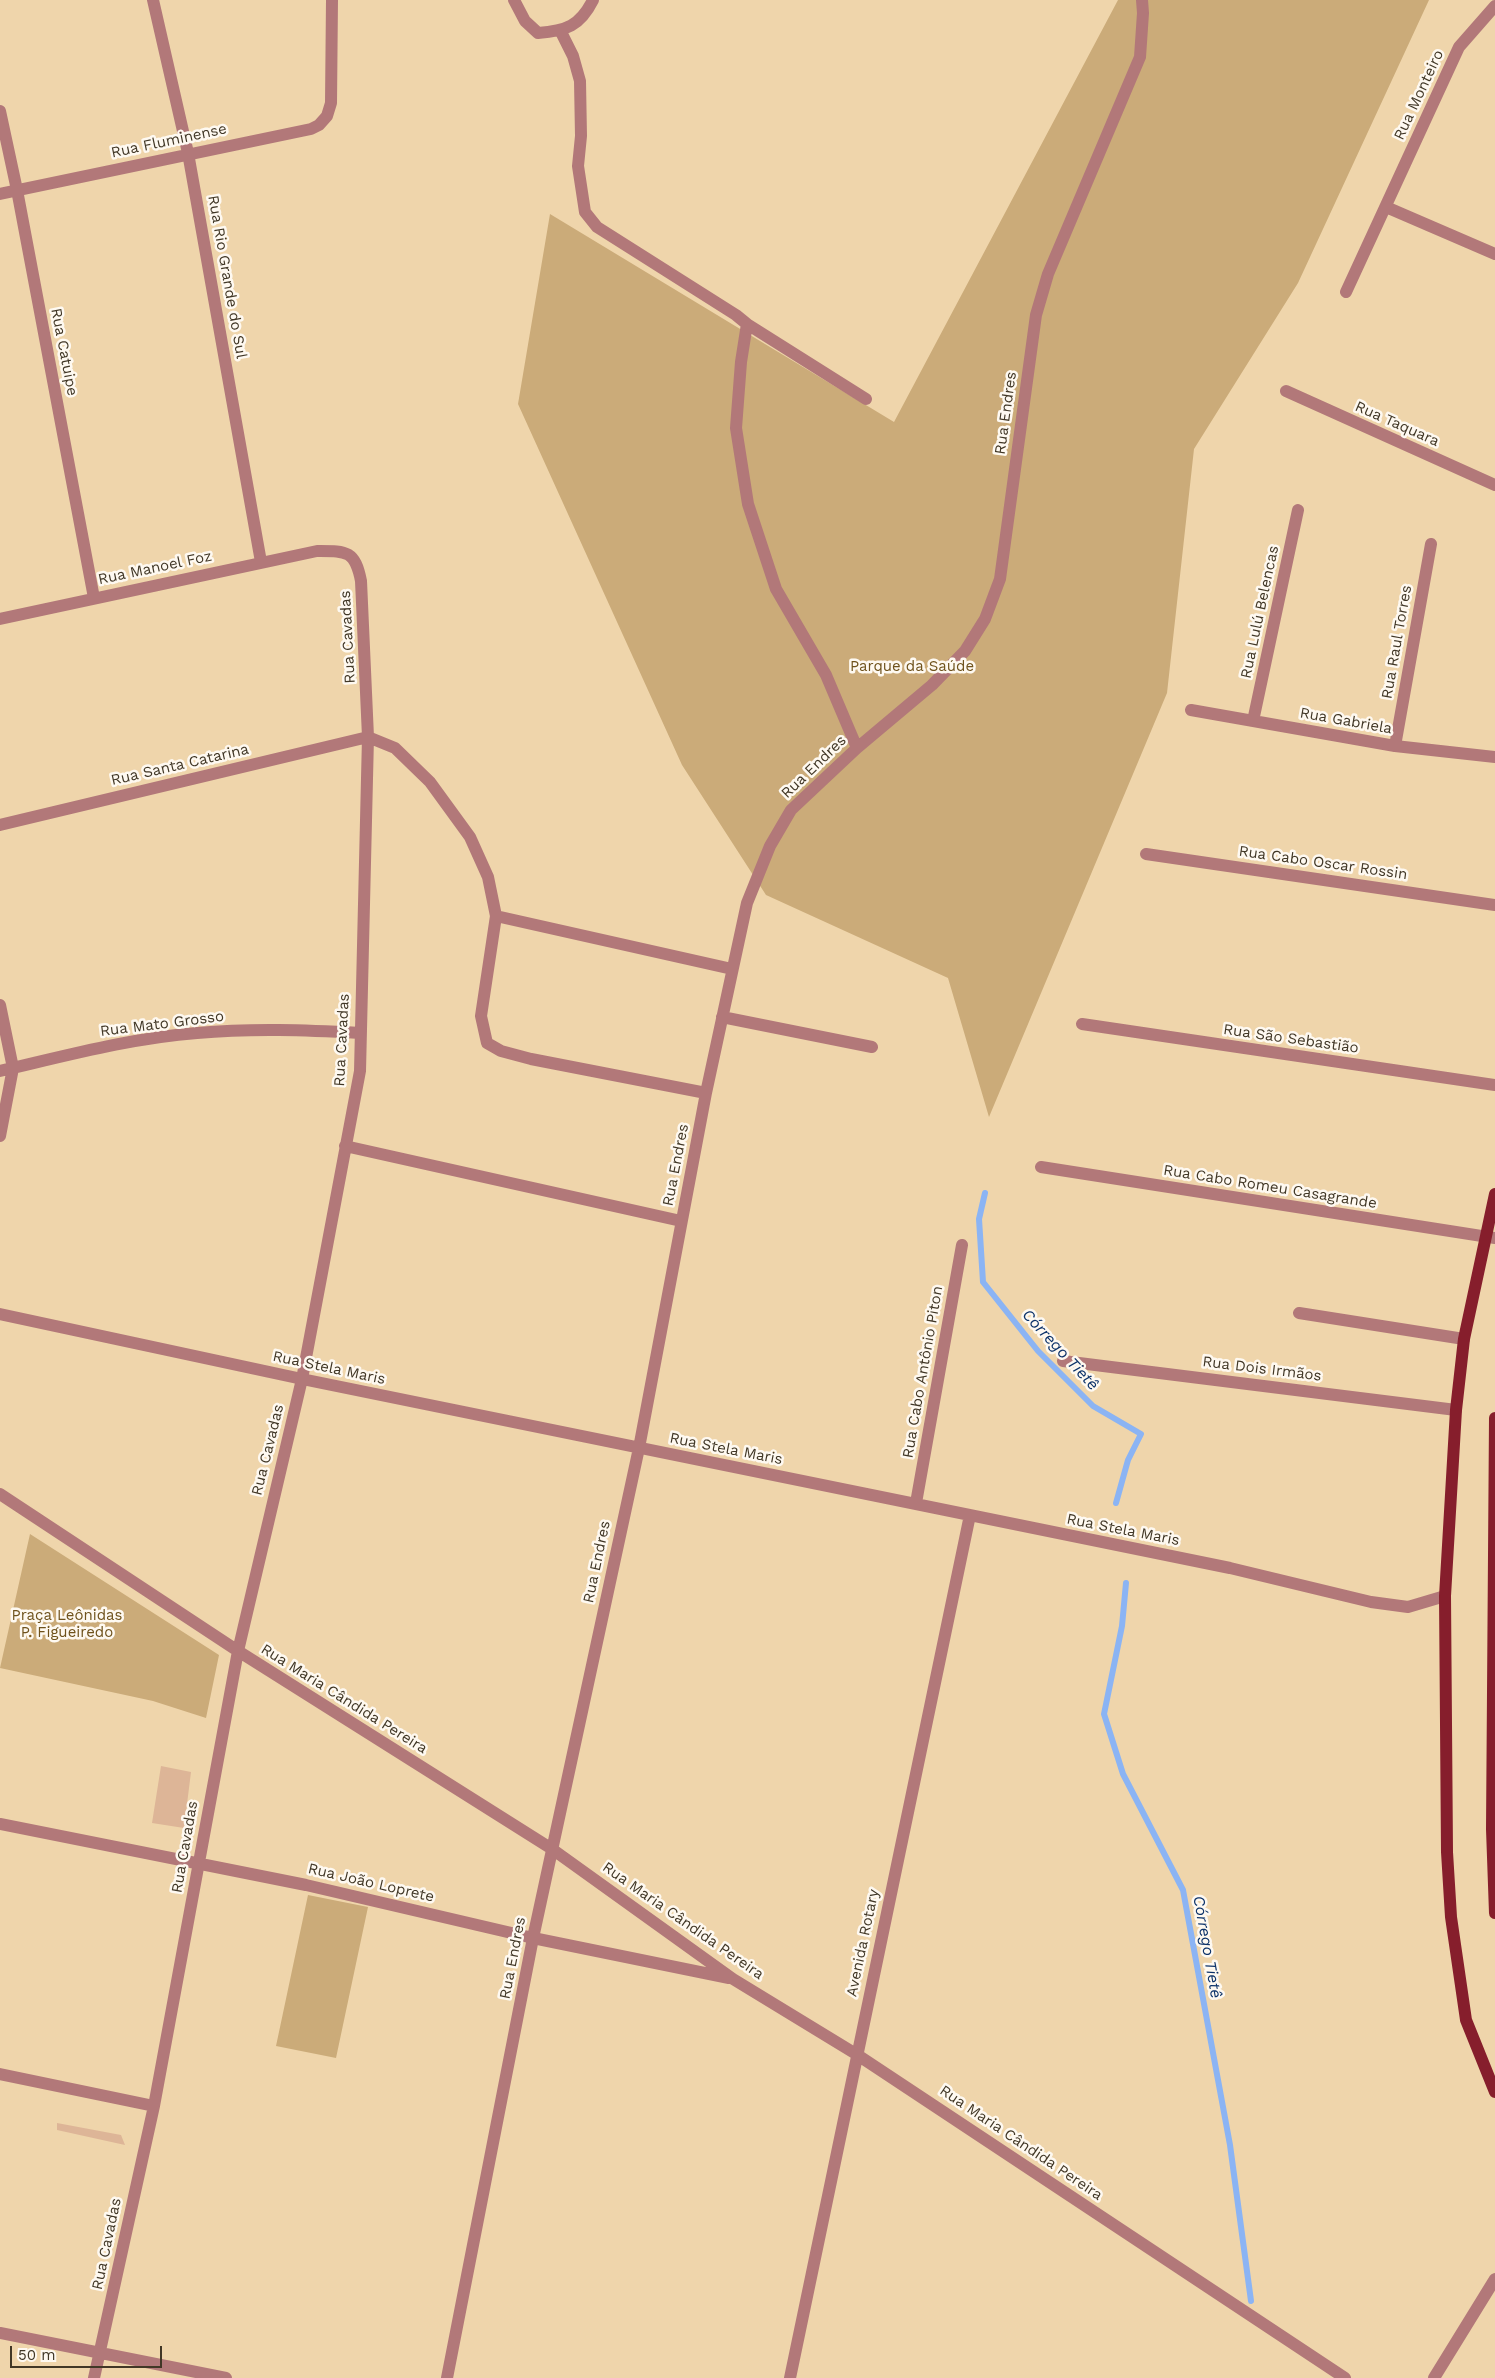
<!DOCTYPE html>
<meta charset="utf-8">
<style>
body{margin:0}
#map{position:relative;width:1495px;height:2378px;overflow:hidden;background:#efd5ab;font-family:"Work Sans",sans-serif}
canvas{display:block}
.scale{position:absolute;left:10px;top:2346px;width:152px;height:22px;box-sizing:border-box;border:2px solid #413726;border-top:0;padding-left:6px;font-size:15px;line-height:18px;white-space:nowrap;color:#413726;-webkit-text-stroke:4px #fef9f1;paint-order:stroke}
</style>
<div id="map">
<canvas width="1495" height="2378"></canvas>
<div class="scale">50 m</div>
</div>
<script>
const context = document.querySelector('canvas').getContext('2d');
context.lineJoin = 'round';
function fillPath(path, color) { context.fillStyle = color; context.fill(path, 'evenodd'); }
function trace(path, color, width, dash) { context.strokeStyle = color; context.lineWidth = width; context.lineCap = dash ? 'butt' : 'round'; context.setLineDash(dash || []); context.stroke(path); }
function write(font, color, halo, rows, align = 'center') {
  context.font = font + ' "Work Sans",sans-serif'; context.lineWidth = 5; context.setLineDash([]); context.textBaseline = 'middle'; context.strokeStyle = halo; context.fillStyle = color; for (const [text, x, y, turn = 0] of rows) {
    context.save(); context.translate(x, y); context.rotate((+turn || 0) * Math.PI / 180); context.textAlign = isNaN(turn) ? turn : align; if (halo) context.strokeText(text, 0, 0); context.fillText(text, 0, 0); context.restore();
  }
}
const green = new Path2D(`
 M1118,0H1429L1298,283L1194,449L1167,693L989,1117L948,978L766,895L682,765L518,404L550,214L894,422Z
 M30,1534L219,1655L206,1718L153,1701L0,1668Z
 M308,1895L368,1907L336,2058L276,2046Z`);
const stream = new Path2D(`
 M985,1193L979,1219L983,1282L1038,1351L1093,1406L1141,1434L1128,1460L1116,1503
 M1126,1583L1122,1626L1104,1714L1123,1774L1183,1890L1230,2145L1251,2301`);
const building = new Path2D(`
 M161,1766L191,1772L184,1828L152,1823Z
 M57,2123L121,2135L125,2145L57,2130Z`);
const minor = new Path2D(`
 M153,0L188,153L261,562
 M514,0L525,21L538,33C566,31 580,26 593,0
 M561,32L573,56L580,81L581,136L578,166L585,212L597,227L736,315L747,324L741,362L736,428L748,504L776,589L826,675L857,748
 M0,111L17,190L94,598
 M0,194L311,129L319,125L327,116L331,103L332,0
 M1386,207L1495,254
 M1346,292L1459,47L1495,6
 M747,324L866,399
 M1286,391L1495,485
 M0,619L317,551C346,551 355,550 361,581L368,737L360,1071L302,1379L238,1651L154,2106L94,2378
 M1191,710L1395,746L1495,757
 M1253,721L1298,510
 M1395,746L1431,544
 M0,825L368,737L395,748L430,782L470,837L488,877L496,916L481,1016L487,1043L501,1051L531,1059L706,1093
 M1146,854L1495,905
 M496,916L732,969
 M0,1005L13,1068L0,1136
 M722,1017L872,1047
 M1082,1024L1495,1085
 M0,1071C65,1056 131,1038 197,1033C252,1028 306,1030 360,1033
 M345,1146L681,1221
 M1041,1167L1495,1238
 M1299,1313L1464,1339
 M0,1314L302,1379L1230,1568L1371,1602L1408,1607L1445,1596
 M1063,1361L1456,1410
 M0,1494L238,1651L552,1849L733,1979L856,2054L1345,2378
 M916,1503L962,1245
 M0,1824L306,1885L533,1938L729,1978
 M0,2074L154,2106
 M0,2333L226,2378
 M447,2378L533,1938L639,1448L706,1093L747,903L770,846L791,810L857,748L932,685L965,651L985,619L1000,579L1036,315L1048,274L1140,57L1143,13L1142,0
 M790,2378L970,1515
 M1434,2378L1495,2279`);
const major = new Path2D(`
 M1495,1194L1464,1339L1456,1410L1445,1596L1447,1852L1451,1917L1466,2020L1495,2092
 M1495,1418L1492,1829L1495,1913`);
const streetNames = [
 ["Rua Monteiro",1419,95,-65],
 ["Rua Fluminense",169,141,-12],
 ["Rua Rio Grande do Sul",227,277,80],
 ["Rua Catuipe",64,352,79],
 ["Rua Endres",1006,413,-82],
 ["Rua Taquara",1397,424,24],
 ["Rua Manoel Foz",155,568,-12],
 ["Rua Lulú Belencas",1260,612,-78],
 ["Rua Cavadas",348,637,-93],
 ["Rua Raul Torres",1397,642,-80],
 ["Rua Gabriela",1346,721,10],
 ["Rua Santa Catarina",180,765,-13],
 ["Rua Endres",814,767,-44],
 ["Rua Cabo Oscar Rossin",1323,863,8],
 ["Rua Mato Grosso",162,1024,-7],
 ["Rua São Sebastião",1291,1039,8],
 ["Rua Cavadas",342,1040,-87],
 ["Rua Endres",676,1165,-79],
 ["Rua Cabo Romeu Casagrande",1270,1187,9],
 ["Rua Stela Maris",329,1368,12],
 ["Rua Dois Irmãos",1262,1369,7],
 ["Rua Cabo Antônio Piton",923,1372,-80],
 ["Rua Stela Maris",726,1449,11],
 ["Rua Cavadas",268,1450,-76],
 ["Rua Stela Maris",1123,1530,11],
 ["Rua Endres",597,1562,-78],
 ["Rua Maria Cândida Pereira",344,1699,32],
 ["Rua Cavadas",185,1847,-80],
 ["Rua João Loprete",371,1883,13],
 ["Rua Maria Cândida Pereira",683,1921,35],
 ["Avenida Rotary",863,1943,-78],
 ["Rua Endres",513,1958,-79],
 ["Rua Maria Cândida Pereira",1021,2143,34],
 ["Rua Cavadas",107,2244,-78]
];
const parkNames = [
 ["Parque da Saúde",912,667],
 ["Praça Leônidas",67,1616],
 ["P. Figueiredo",67,1633]
];
const waterNames = [
 ["Córrego Tietê",1060,1350,47],
 ["Córrego Tietê",1207,1947,80]
];
fillPath(green, '#cbab79');
trace(stream, '#8bb4f4', 6);
fillPath(building, '#ddb597');
trace(minor, '#b27879', 12);
trace(major, '#861e2c', 12);
write('15px', '#413726', '#fef9f1', streetNames);
write('15px', '#6f521c', '#fef9f1', parkNames);
write('italic 16px', '#0c3269', '#fef9f1', waterNames);
</script>
